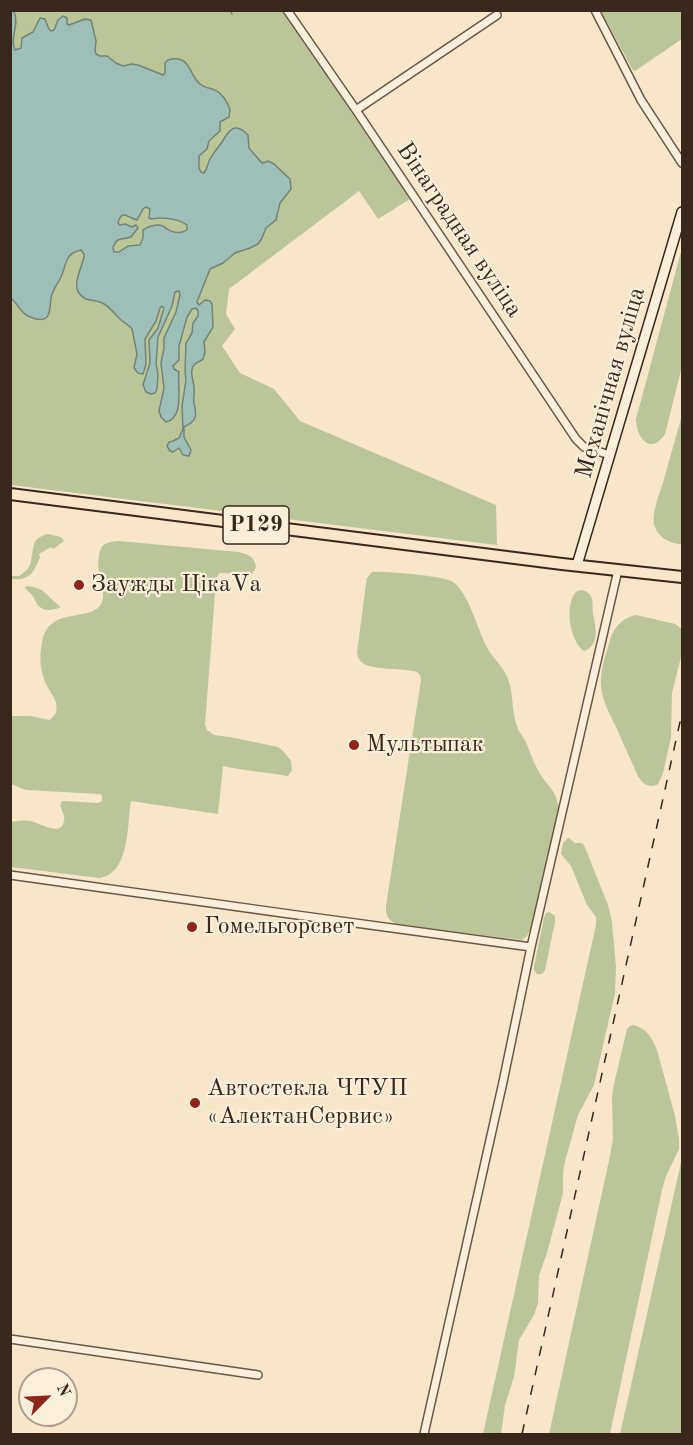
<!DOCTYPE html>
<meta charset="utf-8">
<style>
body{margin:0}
#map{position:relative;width:693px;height:1445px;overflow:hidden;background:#f7e6c7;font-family:"Old Standard TT",serif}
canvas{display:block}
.frame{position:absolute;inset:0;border:12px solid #38271d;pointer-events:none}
.north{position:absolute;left:18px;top:1367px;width:60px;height:60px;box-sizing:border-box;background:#faefdb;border:2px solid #ac9f8f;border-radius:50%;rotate:66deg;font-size:16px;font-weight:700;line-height:24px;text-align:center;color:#38271d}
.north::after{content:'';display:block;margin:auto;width:21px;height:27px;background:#8f2418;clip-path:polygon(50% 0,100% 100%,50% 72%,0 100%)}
</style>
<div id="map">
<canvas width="693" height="1445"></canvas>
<div class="frame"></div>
<div class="north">N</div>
</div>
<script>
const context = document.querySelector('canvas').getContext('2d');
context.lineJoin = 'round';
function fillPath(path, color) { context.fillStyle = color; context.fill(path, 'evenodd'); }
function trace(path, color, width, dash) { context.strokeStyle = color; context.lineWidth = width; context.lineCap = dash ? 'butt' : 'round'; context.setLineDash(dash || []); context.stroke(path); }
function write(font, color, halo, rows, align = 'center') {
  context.font = font + ' "Old Standard TT",serif'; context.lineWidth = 4.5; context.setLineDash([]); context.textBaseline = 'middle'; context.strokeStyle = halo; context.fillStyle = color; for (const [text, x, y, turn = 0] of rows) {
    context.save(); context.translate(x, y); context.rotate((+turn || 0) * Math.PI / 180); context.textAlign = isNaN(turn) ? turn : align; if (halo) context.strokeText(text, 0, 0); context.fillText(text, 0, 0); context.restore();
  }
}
const green = new Path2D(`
 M11,11H283L410,199L378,219L359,191L229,289L226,314L235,329L222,346L240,373L274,389L300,421L496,505L497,545L11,485Z
 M601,11H682V39L635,71L632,69Z
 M682,248V366L665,434C651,456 636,438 636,419Z
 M682,415V544C670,544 657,537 654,524C652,511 659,495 663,483C669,460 676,437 682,415Z
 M48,534L61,537L64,541L53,549L51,547L39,554L40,557C34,573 29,581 11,579V576H19C25,572 30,568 31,561C34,547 31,538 48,534Z
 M119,541L238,552C248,554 254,556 256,567L252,574L219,573L216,580L205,725L207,730L214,735L230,737L278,747L283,751L291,761L292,770L288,776C267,772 244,771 223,766L218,814L131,801C127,825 130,874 99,878L11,867V822C17,821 24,820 30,821C39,822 61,838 64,821C66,813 59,811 61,802L63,801L98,803L102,801V796L100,794L26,790L11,784V716H30L50,720L56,713C59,701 51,694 46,684C40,672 39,656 42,643C48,604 93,624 102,602C105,595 101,586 100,579C98,570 96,550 105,544C109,542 114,541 119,541Z
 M372,572C384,571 444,576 453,582C470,594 478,633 489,651C496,661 505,669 509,682C514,698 511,714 519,731C522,736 526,741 528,747C531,755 534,764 539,772C549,789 557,789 559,812L532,926L527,936L522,940L398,925C389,921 385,916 386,906L421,680L420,675L417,672C403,668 375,670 364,664C359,661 358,657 357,652L366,584L367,578Z
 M27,586C46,588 46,596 61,607C52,611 43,612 37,604C35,601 34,597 32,595C30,592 27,591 25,588Z
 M582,590C585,591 587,591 590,595C594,600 592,607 593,613C595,626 601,645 584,651C569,640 564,603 577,591Z
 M636,615L675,624L682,629V653L672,693L671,737L663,773L658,784C649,789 643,784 638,776C631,761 624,745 617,729C610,715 602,701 601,685C600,672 605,656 609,644C612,629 621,618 636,615Z
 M568,838L570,839L575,843H581L584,845L608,905L612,922L616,967L615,993L594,1085L578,1115L565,1161L563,1173V1193L547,1253L539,1275L538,1303L534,1315L519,1340L514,1377L505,1405L501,1434H483L596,925V917L587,905L571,866L561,854L563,843Z
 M549,912L555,916V922L545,970L542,974H537L534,970V966L544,918L546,913Z
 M634,1025C647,1029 652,1038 657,1050L675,1116L679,1139V1149L666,1176L662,1190L610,1434H549L610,1156L613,1139L612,1097L614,1084L627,1029L630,1026Z
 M682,1158V1434H620Z`);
const water = new Path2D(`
 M11,10L14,12C20,24 9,39 15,50L21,48L22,38L33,32L40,18L45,19L49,29L51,31L54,30L58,20L63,16L67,18V24L69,25L85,19L91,20L96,41L95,50L96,54L100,56H107L116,63L123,66L132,64L138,65L163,75L165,73V63L168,60C190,54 188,72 199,83C203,87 208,88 212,89C222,92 227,101 230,110L229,117L220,122V131L209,141L207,149L199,156V168L201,172L204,173C208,168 207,165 210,159C213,153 218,148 222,142C229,130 235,121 248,135L249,148L261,162L263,163L268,161L274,164L290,179L291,189L280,203L276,220L266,228L262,238L258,244L250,248L235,253L223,263L210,269L197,302L199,305L205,300L210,301L212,304L213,327L204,342L205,352L203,359C201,361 197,362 195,364C188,371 194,380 194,388C195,393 193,398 194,403C197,416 197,421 184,427V437L191,450L189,456L183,455L179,448L173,452L170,451L167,446L169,442L173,441L179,438L183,429L182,406L186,380L185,372L186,343L192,333L193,323L198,316V311L196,308L192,309L187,317L179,346V360L173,366L174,369L179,372C177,386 185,418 166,422L161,417L159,411L164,388L161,363L164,348V338L176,312L180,295L179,291L175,292L172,306L158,337L156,363L158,375L157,389L155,393L151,394L146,392L143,385L150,363L149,340L158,328L164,308L162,306L160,308L156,321L145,339L146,364L143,374L138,373L134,368L137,354L132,329C129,325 125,323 121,320C115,315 111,308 104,304C99,300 92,301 86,299C68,290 81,271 84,257V254L81,250C64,254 67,264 61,277C58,283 54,288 52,294C48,306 55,327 30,317C21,314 18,304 11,298ZM146,207L150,209L149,218L151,219C162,217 177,218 187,225V230C181,234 173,233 167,229C165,228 164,226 163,226C157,223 147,227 143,230V238L140,245L128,246L119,252H114L113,248C117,236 122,240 131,237L138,228L136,225L132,227L125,224L120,225L118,223C122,208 128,218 137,220L143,209Z`);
const stream = new Path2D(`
 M230,10L232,14`);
const street = new Path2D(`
 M287,10L356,110L576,439L584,447L610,455
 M595,10L641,100L682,163
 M356,110L497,15
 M10,875C184,899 357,924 531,947
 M10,1339L258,1375
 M424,1434L503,1082L531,947L618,570`);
const secondary = new Path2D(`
 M577,565L682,212`);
const primary = new Path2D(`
 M10,494L562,564L682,577`);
const rail = new Path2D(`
 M522,1434L682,713`);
const markers = [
 [79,585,6,"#8f2418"],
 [354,745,6,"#8f2418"],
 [192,927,6,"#8f2418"],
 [195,1103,6,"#8f2418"]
];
const shields = [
 [256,525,66]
];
const shieldNames = [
 ["Р129",256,525]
];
const streetNames = [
 ["Вінаградная вуліца",459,230,56],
 ["Механічная вуліца",611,383,-74]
];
const poiNames = [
 ["Заужды ЦікаVа",91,585],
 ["Мультыпак",366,745],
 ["Гомельгорсвет",204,927],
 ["Автостекла ЧТУП",207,1089],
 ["«АлектанСервис»",207,1117]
];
fillPath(green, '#bac698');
fillPath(water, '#9dbfb7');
trace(water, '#758279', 1.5);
trace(stream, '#758279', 1.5);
trace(street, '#685748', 10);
trace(secondary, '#38271d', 12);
trace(primary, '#38271d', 14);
trace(street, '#faefdb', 7);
trace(secondary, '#faefdb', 9);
trace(primary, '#f7e6c7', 10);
trace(rail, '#38271d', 1.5, [10, 10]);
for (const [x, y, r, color] of markers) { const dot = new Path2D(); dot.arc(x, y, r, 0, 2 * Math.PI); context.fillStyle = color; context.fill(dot); trace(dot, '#faefdb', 2); }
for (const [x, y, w] of shields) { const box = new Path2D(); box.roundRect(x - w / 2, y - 19, w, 38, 4.5); context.fillStyle = '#faefdb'; context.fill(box); trace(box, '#38271d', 1.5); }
write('bold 22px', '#38271d', null, shieldNames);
write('24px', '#38271d', '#faefdb', streetNames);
write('24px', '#38271d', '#faefdb', poiNames, 'left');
</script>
